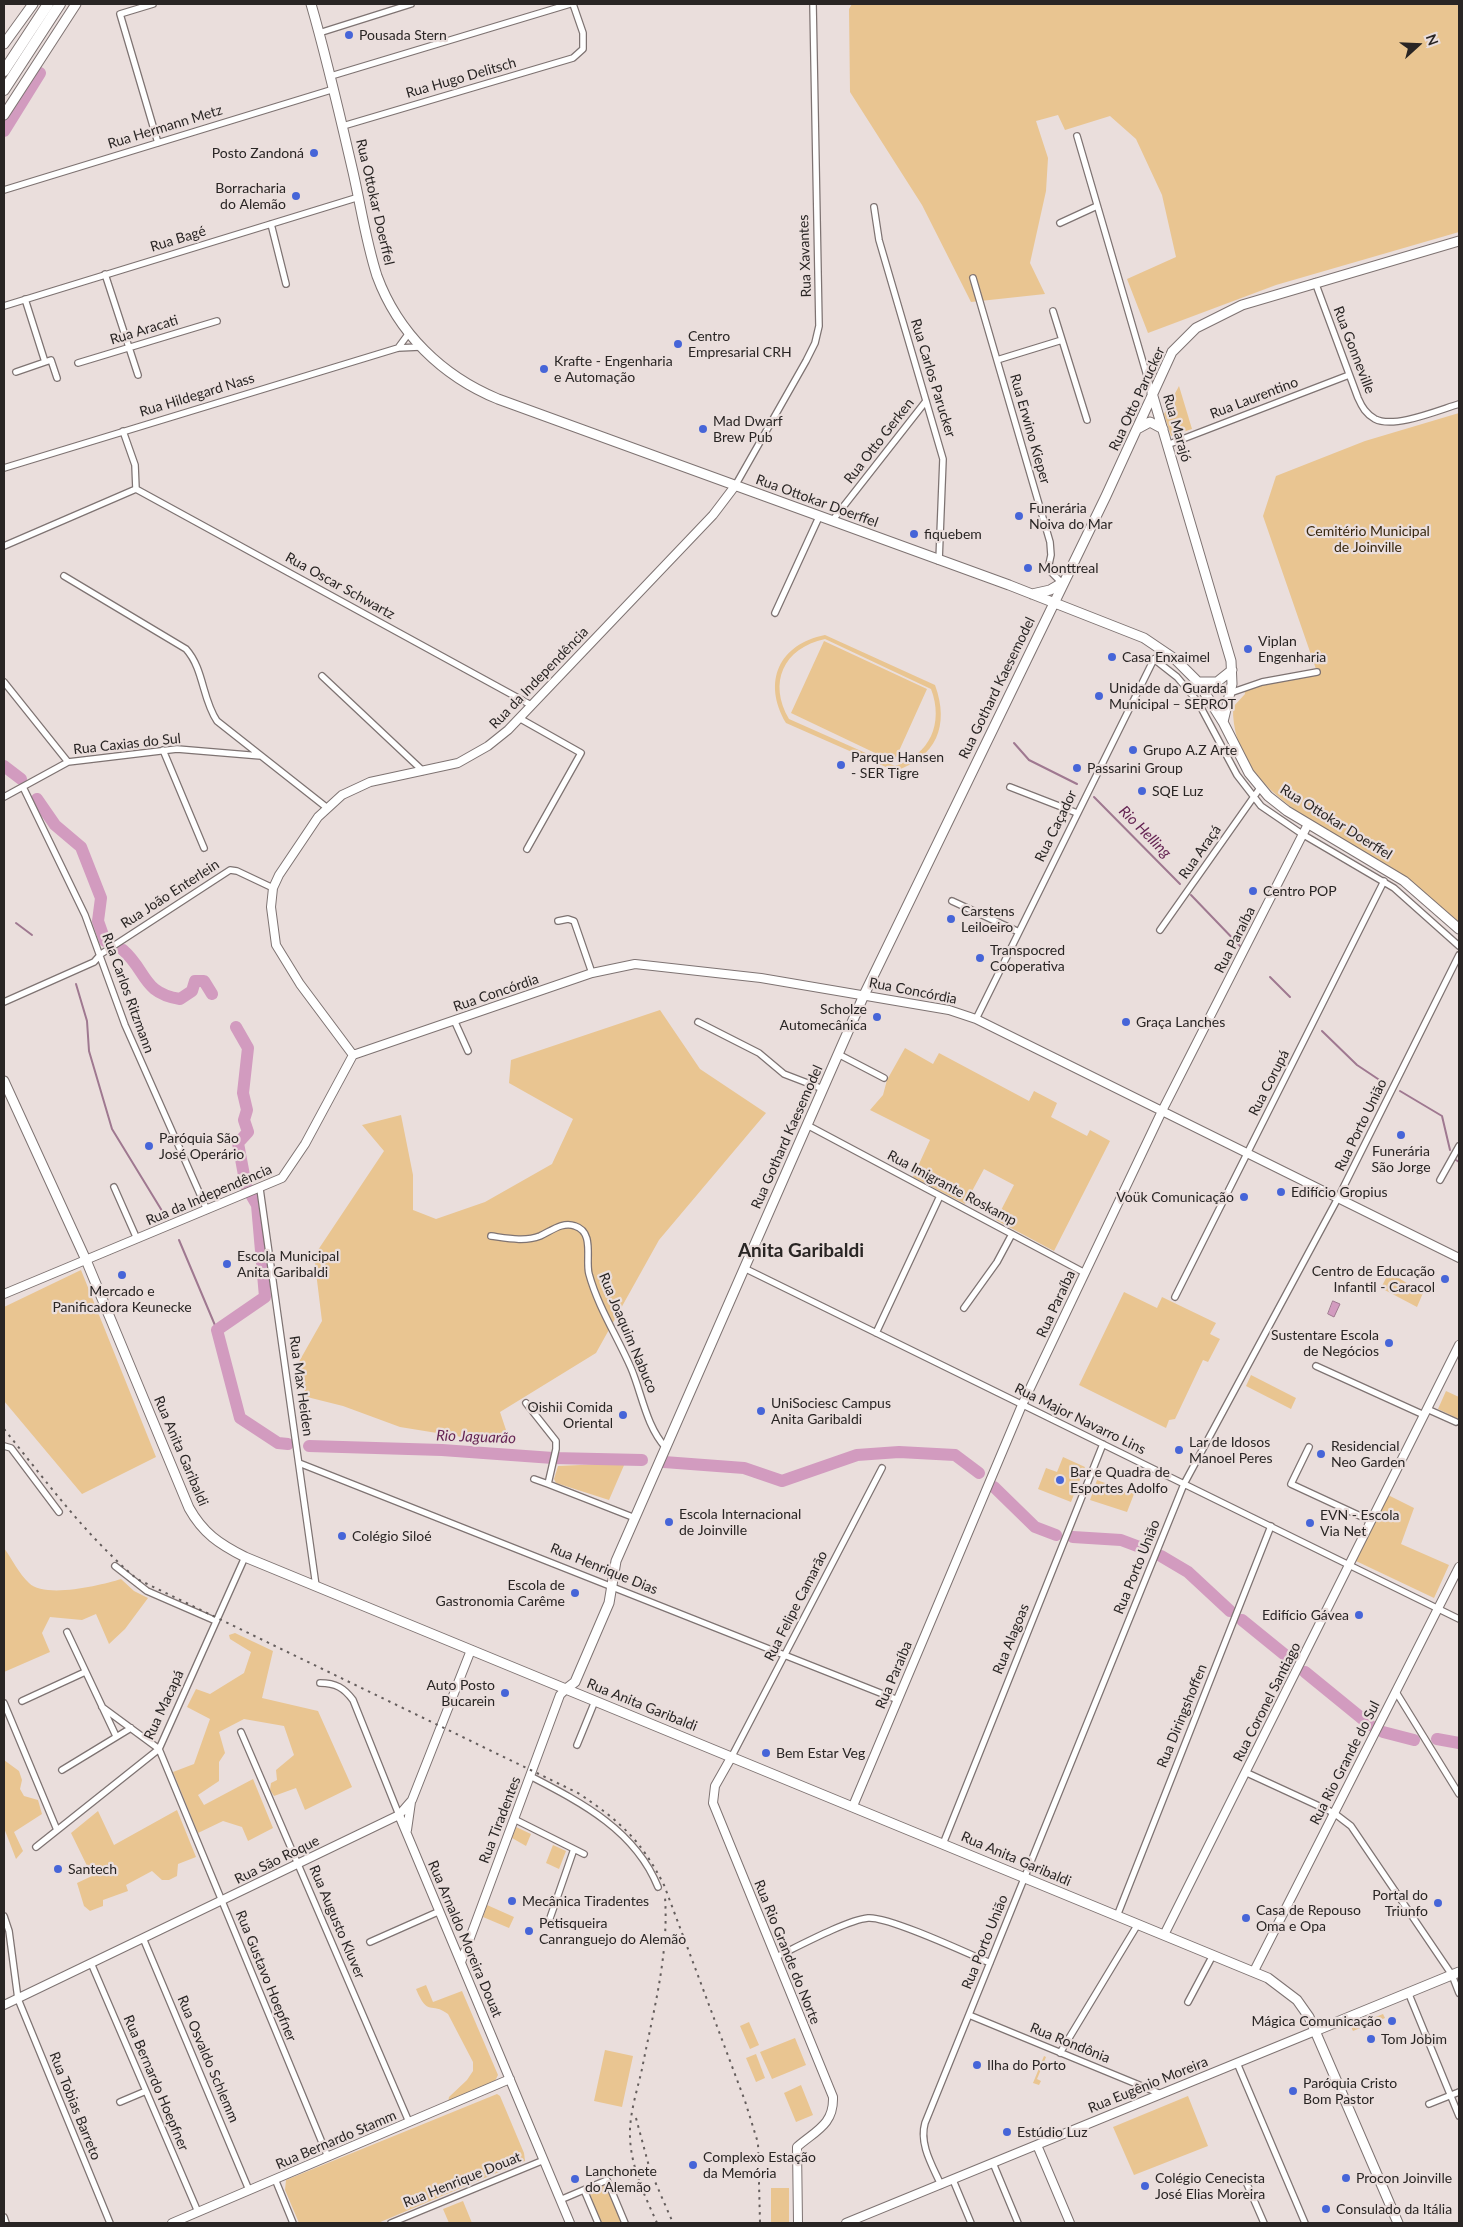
<!DOCTYPE html>
<meta charset="utf-8">
<style>
body{margin:0}
#map{position:relative;width:1463px;height:2227px;overflow:hidden;background:#eadedc;font-family:Lato,sans-serif}
canvas{display:block}
.frame{position:absolute;inset:0;border:5px solid #292524;pointer-events:none}
.north{position:absolute;left:1393px;top:20px;width:50px;height:50px;-webkit-text-stroke:4px #eadedc;paint-order:stroke;rotate:70deg;font-size:14px;font-weight:700;line-height:20px;text-align:center;color:#292524}
.north::after{content:'';display:block;margin:auto;width:18px;height:22px;background:#292524;clip-path:polygon(50% 0,100% 100%,50% 72%,0 100%)}
</style>
<div id="map">
<canvas width="1463" height="2227"></canvas>
<div class="frame"></div>
<div class="north">N</div>
</div>
<script>
const context = document.querySelector('canvas').getContext('2d');
context.lineJoin = 'round';
function fillPath(path, color) { context.fillStyle = color; context.fill(path, 'evenodd'); }
function trace(path, color, width, dash) { context.strokeStyle = color; context.lineWidth = width; context.lineCap = dash ? 'butt' : 'round'; context.setLineDash(dash || []); context.stroke(path); }
function write(font, color, halo, rows, align = 'center') {
  context.font = font + ' Lato,sans-serif'; context.lineWidth = 4.5; context.setLineDash([]); context.textBaseline = 'middle'; context.strokeStyle = halo; context.fillStyle = color; for (const [text, x, y, turn = 0] of rows) {
    context.save(); context.translate(x, y); context.rotate((+turn || 0) * Math.PI / 180); context.textAlign = isNaN(turn) ? turn : align; if (halo) context.strokeText(text, 0, 0); context.fillText(text, 0, 0); context.restore();
  }
}
const green = new Path2D(`
 M852,4H1459V232L1276,285L1148,333L1127,279L1176,257L1162,195L1136,139L1110,116L1065,130L1058,115L1036,121L1048,158L1046,191L1030,263L1045,294L971,302L922,205L850,92L849,9Z
 M1179,386L1192,429L1171,436L1164,414Z
 M1459,413V923C1442,909 1425,892 1407,878C1346,835 1231,799 1233,707L1245,694L1244,688L1317,672L1263,516L1276,476L1365,441Z
 M825,635L935,685C950,726 936,757 895,771L786,723C762,682 779,644 825,635ZM825,639L931,689C944,723 930,755 895,766L789,719C768,683 783,648 825,639Z
 M824,641L927,689L894,762L791,713Z
 M660,1010L700,1069L766,1113L659,1240L596,1353L500,1412L511,1445L400,1427L343,1406L307,1397L296,1367L322,1321L314,1256L384,1151L362,1125L401,1115L413,1175V1210L436,1219L485,1202L552,1164L573,1119L509,1083L511,1060Z
 M905,1048L933,1064L939,1053L1029,1101L1034,1091L1057,1103L1051,1117L1087,1136L1090,1130L1110,1141L1054,1251L996,1220L1014,1185L984,1169L965,1204L913,1177L930,1140L870,1110L883,1095L887,1080Z
 M81,1270L156,1457L82,1494L4,1401V1307Z
 M1389,1272L1423,1293L1417,1307L1381,1288Z
 M1124,1292L1157,1308L1162,1297L1216,1323L1210,1334L1220,1339L1208,1362L1203,1360L1175,1419L1169,1420L1166,1428L1079,1385Z
 M1251,1375L1296,1398L1291,1409L1246,1386Z
 M1446,1391L1459,1397V1419L1438,1409Z
 M1063,1457L1085,1467L1071,1502L1038,1489L1046,1468L1057,1472Z
 M625,1463L609,1500L556,1483L554,1479L558,1466Z
 M1097,1480L1134,1494L1127,1512L1090,1500Z
 M1388,1495L1414,1508L1401,1544L1449,1565L1434,1598L1356,1561Z
 M4,1548C12,1559 19,1574 29,1583C45,1599 102,1585 121,1579L134,1591L148,1598L125,1629L109,1644L96,1614L82,1620L50,1617L42,1633L50,1652L4,1672Z
 M235,1633L273,1651L262,1698L318,1711L352,1787L305,1810L296,1788L274,1796L270,1790L271,1783L277,1780L276,1770L294,1755L284,1726L244,1719L219,1732L225,1753L219,1762V1781L198,1795L204,1805L253,1779L273,1828L248,1841L242,1827L223,1821L198,1833L173,1772L194,1764L210,1719L187,1707L196,1689L210,1694L244,1673L251,1652L230,1639L229,1635Z
 M4,1760L19,1771L22,1780L20,1789L24,1796L38,1800L42,1814L14,1832L23,1851L16,1859L4,1828Z
 M177,1810L196,1857L178,1864L177,1876L169,1880H162L152,1871L126,1885L128,1891L103,1900V1906L90,1911L84,1906L77,1883L92,1876L71,1833L98,1811L114,1845Z
 M516,1827L531,1834L526,1846L512,1838Z
 M553,1845L566,1851L559,1869L546,1863Z
 M487,1905L514,1917L509,1928L483,1917Z
 M426,1985L433,2002L462,1991L498,2075L495,2081L448,2102L449,2097L467,2080L473,2071V2062L448,2014C431,2001 428,2018 416,1989Z
 M1383,2014L1385,2018L1353,2031L1351,2027Z
 M749,2022L759,2045L750,2049L740,2026Z
 M795,2038L806,2065L772,2079L760,2052Z
 M605,2050L633,2056L622,2107L594,2101Z
 M756,2054L765,2078L756,2082L746,2058Z
 M1044,2056L1046,2057L1037,2079L1041,2081L1039,2085L1033,2083Z
 M801,2085L813,2115L796,2122L784,2093Z
 M497,2094L500,2096L524,2153L525,2161L378,2223H299L285,2190L286,2180Z
 M1188,2096L1208,2146L1134,2175L1113,2127Z
 M606,2185L622,2223H601L589,2192Z
 M771,2188H789V2223H771Z
 M463,2201L472,2223H449L443,2209Z`);
const water = new Path2D(`
 M1333,1301L1340,1304L1334,1317L1328,1314Z`);
const stream = new Path2D(`
 M1014,743L1029,760L1077,784
 M1094,797L1180,884
 M1191,895L1240,946
 M16,923L32,935
 M1270,977L1290,997
 M76,984L87,1021L89,1051L112,1129L167,1219
 M1322,1031L1357,1065L1384,1083
 M1400,1091L1442,1116L1450,1150
 M1456,1160L1459,1162
 M179,1240L217,1330`);
const river = new Path2D(`
 M4,131L40,73
 M4,766L21,779
 M37,799L55,825L81,847L101,898L98,921L105,941
 M123,950C147,971 142,993 180,999L192,991L195,981H204L212,994
 M236,1027L248,1048L243,1093L247,1110L244,1120L248,1132L238,1143L246,1186L257,1205L265,1297L217,1330L240,1418L278,1443L288,1444
 M309,1446L442,1450L553,1458L642,1460
 M664,1462L744,1468L782,1481L857,1455L899,1452L955,1455L979,1473
 M994,1487L1035,1527L1056,1535
 M1073,1537L1121,1540L1145,1549
 M1161,1556L1188,1572L1230,1611
 M1242,1620L1290,1659
 M1305,1672L1370,1725
 M1383,1732L1414,1740
 M1437,1739L1459,1743`);
const street = new Path2D(`
 M153,4L120,14L158,143
 M319,33L411,4
 M331,76L570,4
 M343,126L573,58L583,49V33L573,4
 M1077,136L1152,393
 M4,190L334,89
 M874,207L879,240L943,459L939,561
 M1060,223L1097,206
 M271,224L286,284
 M105,274L138,375
 M973,278L1050,542L1051,555L1048,569L1062,583
 M1315,282L1358,398C1362,407 1366,414 1375,419C1394,429 1439,410 1459,404
 M25,299L45,362L51,360L57,378
 M4,306L359,197
 M1053,311L1087,420
 M398,348L409,333
 M997,360L1062,340
 M78,363L217,321
 M16,372L45,362
 M123,431L135,465L136,489
 M1167,445L1349,375
 M4,468L398,348L420,347
 M735,486L806,361L815,343L819,326L813,4
 M136,489L531,705
 M832,521L926,401
 M4,546L136,489
 M64,576L186,649C204,669 202,699 217,721L326,807
 M775,613L819,517
 M1154,659L1177,677L1198,702L1237,775L1261,806L1302,834L1394,888L1459,946
 M322,676L423,771
 M4,682L68,762
 M1230,693L1262,682L1317,672
 M519,718L581,753L527,849
 M163,750L204,848
 M23,787L85,915L125,1025L207,1210
 M1010,787L1077,813
 M4,797L68,762L85,760L177,749L261,756
 M952,901L1019,932
 M558,921L568,919L574,921L592,973
 M1160,930L1260,788
 M4,1002L94,962L101,954L230,870L237,871L273,888
 M976,1019L1154,659L1168,653
 M454,1020L468,1051
 M698,1022L759,1053L784,1074L823,1089
 M838,1054L884,1078
 M807,1125L1085,1273
 M1440,1180L1459,1146
 M114,1187L137,1239
 M260,1189L316,1586
 M491,1236C506,1238 525,1242 540,1236C551,1231 563,1221 575,1226C595,1232 585,1260 589,1274C598,1307 617,1336 631,1368C642,1394 646,1426 666,1448
 M744,1268L1459,1619
 M1175,1297L1384,881
 M964,1308L997,1262L1012,1234
 M876,1333L940,1196
 M1316,1366L1424,1415
 M526,1403L556,1441V1449L548,1484L635,1518
 M1427,1409L1456,1422
 M4,1446L11,1448L59,1512
 M1309,1447L1291,1484L1371,1521
 M299,1463L898,1700
 M534,1479L548,1484
 M115,1566L147,1591L216,1621
 M67,1632L116,1736
 M320,1683C336,1683 344,1688 353,1700L399,1815
 M1396,1692L1459,1794
 M22,1701L85,1672
 M4,1703L57,1830
 M102,1707L159,1749L328,2157
 M241,1732L409,2122
 M577,1745L595,1701
 M732,1756L882,1468
 M62,1770L131,1728
 M1245,1772L1334,1813L1351,1826L1452,1975L1459,1993
 M530,1776C582,1803 635,1830 658,1887
 M514,1819L584,1854
 M943,1844L1103,1444
 M36,1847L159,1749L245,1557
 M4,1916L9,1931L18,1999L110,2223
 M1117,1916L1271,1526
 M549,1921L574,1849
 M143,1938L249,2190
 M370,1942L440,1911
 M776,1957C797,1947 847,1920 868,1918C888,1916 967,1953 990,1963
 M91,1963L198,2212
 M1408,1992L1459,2116
 M1188,2002L1213,1955
 M969,2015L1161,2094
 M1060,2053L1138,1924
 M1237,2063L1305,2223
 M120,2102L146,2091
 M1429,2104L1459,2092
 M993,2163L1018,2223
 M275,2179L293,2223
 M953,2180L971,2223
 M1247,2184L1264,2223
 M941,2185C932,2165 919,2144 925,2123L1184,1484L1338,1198L1459,955
 M584,2190L598,2223
 M560,2200L607,2180L625,2223
 M4,2217L6,2223
 M391,2223L544,2160`);
const secondary = new Path2D(`
 M353,1055L592,973L635,964L761,978L949,1010L976,1019L1459,1258
 M353,1055L300,984L276,945L271,907L273,888L279,875L318,817L342,795L370,782L458,763L488,746L508,730L713,515L735,486
 M4,1294L282,1178L305,1144L353,1055
 M732,1756L715,1786L713,1803L833,2097C834,2125 815,2131 797,2147L798,2223
 M853,1806L1022,1405L1162,1111L1308,824
 M399,1815L570,2223
 M407,1830L411,1802
 M1164,1935L1459,1345
 M461,1962L560,1695L566,1689
 M1254,1971L1459,1567
 M4,2005L399,1815L412,1800L471,1650
 M1037,2145L1070,2223
 M172,2223L510,2079
 M846,2223L1315,2031`);
const primary = new Path2D(`
 M311,4C327,59 340,116 353,172C361,207 366,242 377,276C398,333 442,376 498,399L1009,585L1144,638L1175,659L1198,682L1223,722L1249,773L1268,796L1287,811L1404,881L1459,929
 M4,44L33,4
 M4,115L76,4
 M1152,393L1231,661L1232,684L1223,722
 M1139,428L1150,422L1163,429
 M1032,594L1050,590L1062,583
 M1198,682H1217L1232,670
 M4,1081L86,1260L189,1508C203,1533 219,1544 245,1557L1268,1978L1297,2000L1309,2017L1398,2223
 M566,1689L575,1682L609,1603L616,1561L864,995L1106,496L1172,352L1196,328L1242,305L1459,241
 M1315,2031L1459,1972`);
const highway = new Path2D(`
 M4,71L48,4
 M4,90L60,4`);
const rail = new Path2D(`
 M4,1429C46,1481 86,1536 137,1579L578,1793C620,1821 641,1840 664,1885L745,2101L758,2143L760,2223
 M636,2118L650,2170L673,2223
 M657,2223C645,2196 631,2168 630,2137C629,2115 637,2091 642,2069C653,2012 669,1956 665,1897`);
const markers = [
 [349,35,5,"#4665d8"],
 [314,153,5,"#4665d8"],
 [296,196,5,"#4665d8"],
 [678,344,5,"#4665d8"],
 [544,369,5,"#4665d8"],
 [703,429,5,"#4665d8"],
 [1019,516,5,"#4665d8"],
 [914,534,5,"#4665d8"],
 [1028,568,5,"#4665d8"],
 [1248,649,5,"#4665d8"],
 [1112,657,5,"#4665d8"],
 [1099,696,5,"#4665d8"],
 [1133,750,5,"#4665d8"],
 [841,765,5,"#4665d8"],
 [1077,768,5,"#4665d8"],
 [1142,791,5,"#4665d8"],
 [1253,891,5,"#4665d8"],
 [951,919,5,"#4665d8"],
 [980,958,5,"#4665d8"],
 [877,1017,5,"#4665d8"],
 [1126,1022,5,"#4665d8"],
 [1401,1135,5,"#4665d8"],
 [149,1146,5,"#4665d8"],
 [1281,1192,5,"#4665d8"],
 [1244,1197,5,"#4665d8"],
 [227,1264,5,"#4665d8"],
 [122,1275,5,"#4665d8"],
 [1445,1279,5,"#4665d8"],
 [1389,1343,5,"#4665d8"],
 [761,1411,5,"#4665d8"],
 [623,1415,5,"#4665d8"],
 [1179,1450,5,"#4665d8"],
 [1321,1454,5,"#4665d8"],
 [1060,1480,5,"#4665d8"],
 [669,1522,5,"#4665d8"],
 [1310,1523,5,"#4665d8"],
 [342,1536,5,"#4665d8"],
 [575,1593,5,"#4665d8"],
 [1359,1615,5,"#4665d8"],
 [505,1693,5,"#4665d8"],
 [766,1753,5,"#4665d8"],
 [58,1869,5,"#4665d8"],
 [512,1901,5,"#4665d8"],
 [1438,1903,5,"#4665d8"],
 [1246,1918,5,"#4665d8"],
 [529,1931,5,"#4665d8"],
 [1392,2021,5,"#4665d8"],
 [1371,2039,5,"#4665d8"],
 [977,2065,5,"#4665d8"],
 [1293,2091,5,"#4665d8"],
 [1007,2132,5,"#4665d8"],
 [693,2165,5,"#4665d8"],
 [1346,2178,5,"#4665d8"],
 [575,2179,5,"#4665d8"],
 [1145,2186,5,"#4665d8"],
 [1326,2209,5,"#4665d8"]
];
const poiNames = [
 ["Pousada Stern",359,35],
 ["Posto Zandoná",304,153,"right"],
 ["Borracharia",286,188,"right"],
 ["do Alemão",286,204,"right"],
 ["Centro",688,336],
 ["Empresarial CRH",688,352],
 ["Krafte - Engenharia",554,361],
 ["e Automação",554,377],
 ["Mad Dwarf",713,421],
 ["Brew Pub",713,437],
 ["Funerária",1029,508],
 ["Noiva do Mar",1029,524],
 ["fiquebem",924,534],
 ["Monttreal",1038,568],
 ["Viplan",1258,641],
 ["Engenharia",1258,657],
 ["Casa Enxaimel",1122,657],
 ["Unidade da Guarda",1109,688],
 ["Municipal – SEPROT",1109,704],
 ["Grupo A.Z Arte",1143,750],
 ["Parque Hansen",851,757],
 ["- SER Tigre",851,773],
 ["Passarini Group",1087,768],
 ["SQE Luz",1152,791],
 ["Centro POP",1263,891],
 ["Carstens",961,911],
 ["Leiloeiro",961,927],
 ["Transpocred",990,950],
 ["Cooperativa",990,966],
 ["Scholze",867,1009,"right"],
 ["Automecânica",867,1025,"right"],
 ["Graça Lanches",1136,1022],
 ["Paróquia São",159,1138],
 ["José Operário",159,1154],
 ["Funerária",1401,1151,"center"],
 ["São Jorge",1401,1167,"center"],
 ["Edifício Gropius",1291,1192],
 ["Voük Comunicação",1234,1197,"right"],
 ["Escola Municipal",237,1256],
 ["Anita Garibaldi",237,1272],
 ["Centro de Educação",1435,1271,"right"],
 ["Infantil - Caracol",1435,1287,"right"],
 ["Mercado e",122,1291,"center"],
 ["Panificadora Keunecke",122,1307,"center"],
 ["Sustentare Escola",1379,1335,"right"],
 ["de Negócios",1379,1351,"right"],
 ["UniSociesc Campus",771,1403],
 ["Anita Garibaldi",771,1419],
 ["Oishii Comida",613,1407,"right"],
 ["Oriental",613,1423,"right"],
 ["Lar de Idosos",1189,1442],
 ["Manoel Peres",1189,1458],
 ["Residencial",1331,1446],
 ["Neo Garden",1331,1462],
 ["Bar e Quadra de",1070,1472],
 ["Esportes Adolfo",1070,1488],
 ["Escola Internacional",679,1514],
 ["de Joinville",679,1530],
 ["EVN - Escola",1320,1515],
 ["Via Net",1320,1531],
 ["Colégio Siloé",352,1536],
 ["Escola de",565,1585,"right"],
 ["Gastronomia Carême",565,1601,"right"],
 ["Edifício Gávea",1349,1615,"right"],
 ["Auto Posto",495,1685,"right"],
 ["Bucarein",495,1701,"right"],
 ["Bem Estar Veg",776,1753],
 ["Santech",68,1869],
 ["Portal do",1428,1895,"right"],
 ["Triunfo",1428,1911,"right"],
 ["Mecânica Tiradentes",522,1901],
 ["Casa de Repouso",1256,1910],
 ["Oma e Opa",1256,1926],
 ["Petisqueira",539,1923],
 ["Canranguejo do Alemão",539,1939],
 ["Mágica Comunicação",1382,2021,"right"],
 ["Tom Jobim",1381,2039],
 ["Ilha do Porto",987,2065],
 ["Paróquia Cristo",1303,2083],
 ["Bom Pastor",1303,2099],
 ["Estúdio Luz",1017,2132],
 ["Complexo Estação",703,2157],
 ["da Memória",703,2173],
 ["Lanchonete",585,2171],
 ["do Alemão",585,2187],
 ["Colégio Cenecista",1155,2178],
 ["José Elias Moreira",1155,2194],
 ["Procon Joinville",1356,2178],
 ["Consulado da Itália",1336,2209]
];
const streetNames = [
 ["Rua Hugo Delitsch",461,78,-16],
 ["Rua Hermann Metz",165,127,-17],
 ["Rua Ottokar Doerffel",375,202,77],
 ["Rua Bagé",178,239,-17],
 ["Rua Xavantes",805,256,-92],
 ["Rua Aracati",144,330,-17],
 ["Rua Gonneville",1354,350,69],
 ["Rua Carlos Parucker",933,378,73],
 ["Rua Hildegard Nass",197,395,-17],
 ["Rua Laurentino",1254,398,-21],
 ["Rua Otto Parucker",1137,399,-65],
 ["Rua Marajó",1177,428,74],
 ["Rua Erwino Kieper",1030,429,74],
 ["Rua Otto Gerken",879,441,-52],
 ["Rua Ottokar Doerffel",817,501,20],
 ["Rua Oscar Schwartz",340,586,29],
 ["Rua da Independência",539,678,-46],
 ["Rua Gothard Kaesemodel",997,688,-64],
 ["Rua Caxias do Sul",127,744,-6],
 ["Rua Ottokar Doerffel",1336,822,32],
 ["Rua Caçador",1056,826,-64],
 ["Rua Araçá",1200,852,-55],
 ["Rua João Enterlein",170,894,-33],
 ["Rua Paraíba",1235,940,-63],
 ["Rua Concórdia",913,991,11],
 ["Rua Carlos Ritzmann",128,993,70],
 ["Rua Concórdia",496,993,-19],
 ["Rua Corupá",1269,1083,-63],
 ["Rua Porto União",1361,1125,-64],
 ["Rua Gothard Kaesemodel",787,1137,-66],
 ["Rua Imigrante Roskamp",952,1188,28],
 ["Rua da Independência",209,1195,-23],
 ["Rua Paraíba",1056,1304,-65],
 ["Rua Joaquim Nabuco",628,1333,67],
 ["Rua Max Heiden",301,1386,82],
 ["Rua Major Navarro Lins",1080,1419,26],
 ["Rua Anita Garibaldi",181,1451,67],
 ["Rua Porto União",1137,1567,-68],
 ["Rua Henrique Dias",604,1569,22],
 ["Rua Felipe Camarão",796,1606,-63],
 ["Rua Alagoas",1011,1639,-68],
 ["Rua Paraíba",894,1675,-67],
 ["Rua Coronel Santiago",1267,1702,-63],
 ["Rua Macapá",164,1705,-65],
 ["Rua Anita Garibaldi",642,1705,22],
 ["Rua Diringshoffen",1182,1716,-68],
 ["Rua Rio Grande do Sul",1345,1763,-63],
 ["Rua Tiradentes",500,1820,-69],
 ["Rua Anita Garibaldi",1016,1859,23],
 ["Rua São Roque",277,1860,-26],
 ["Rua Augusto Kluver",337,1922,67],
 ["Rua Arnaldo Moreira Douat",465,1939,67],
 ["Rua Porto União",985,1942,-68],
 ["Rua Rio Grande do Norte",787,1952,68],
 ["Rua Gustavo Hoepfner",266,1976,68],
 ["Rua Rondônia",1070,2043,22],
 ["Rua Osvaldo Schlemm",208,2059,67],
 ["Rua Bernardo Hoepfner",156,2083,67],
 ["Rua Eugênio Moreira",1148,2085,-22],
 ["Rua Tobias Barreto",75,2106,68],
 ["Rua Bernardo Stamm",336,2140,-23],
 ["Rua Henrique Douat",462,2180,-22]
];
const parkNames = [
 ["Cemitério Municipal",1368,531],
 ["de Joinville",1368,547]
];
const waterNames = [
 ["Rio Helling",1145,832,45],
 ["Rio Jaguarão",476,1437,2]
];
const districtNames = [
 ["Anita Garibaldi",801,1251]
];
fillPath(green, '#e9c591');
fillPath(water, '#d29bbf');
trace(water, '#9f7890', 1);
trace(stream, '#9f7890', 2);
trace(river, '#d29bbf', 12);
trace(street, '#7e7372', 8);
trace(secondary, '#7e7372', 10);
trace(primary, '#7e7372', 11);
trace(highway, '#7e7372', 12);
trace(street, '#fff', 5.5);
trace(secondary, '#fff', 8);
trace(primary, '#fff', 9);
trace(highway, '#fff', 10);
trace(rail, '#655e5d', 2, [2.5, 5]);
for (const [x, y, r, color] of markers) { const dot = new Path2D(); dot.arc(x, y, r, 0, 2 * Math.PI); context.fillStyle = color; context.fill(dot); trace(dot, '#eadedc', 2); }
write('14px', '#292524', '#eadedc', poiNames, 'left');
write('14px', '#292524', '#eadedc', streetNames);
write('14px', '#37270f', '#eadedc', parkNames);
write('italic 15px', '#652453', '#eadedc', waterNames);
write('bold 19px', '#292524', '#eadedc', districtNames);
</script>
